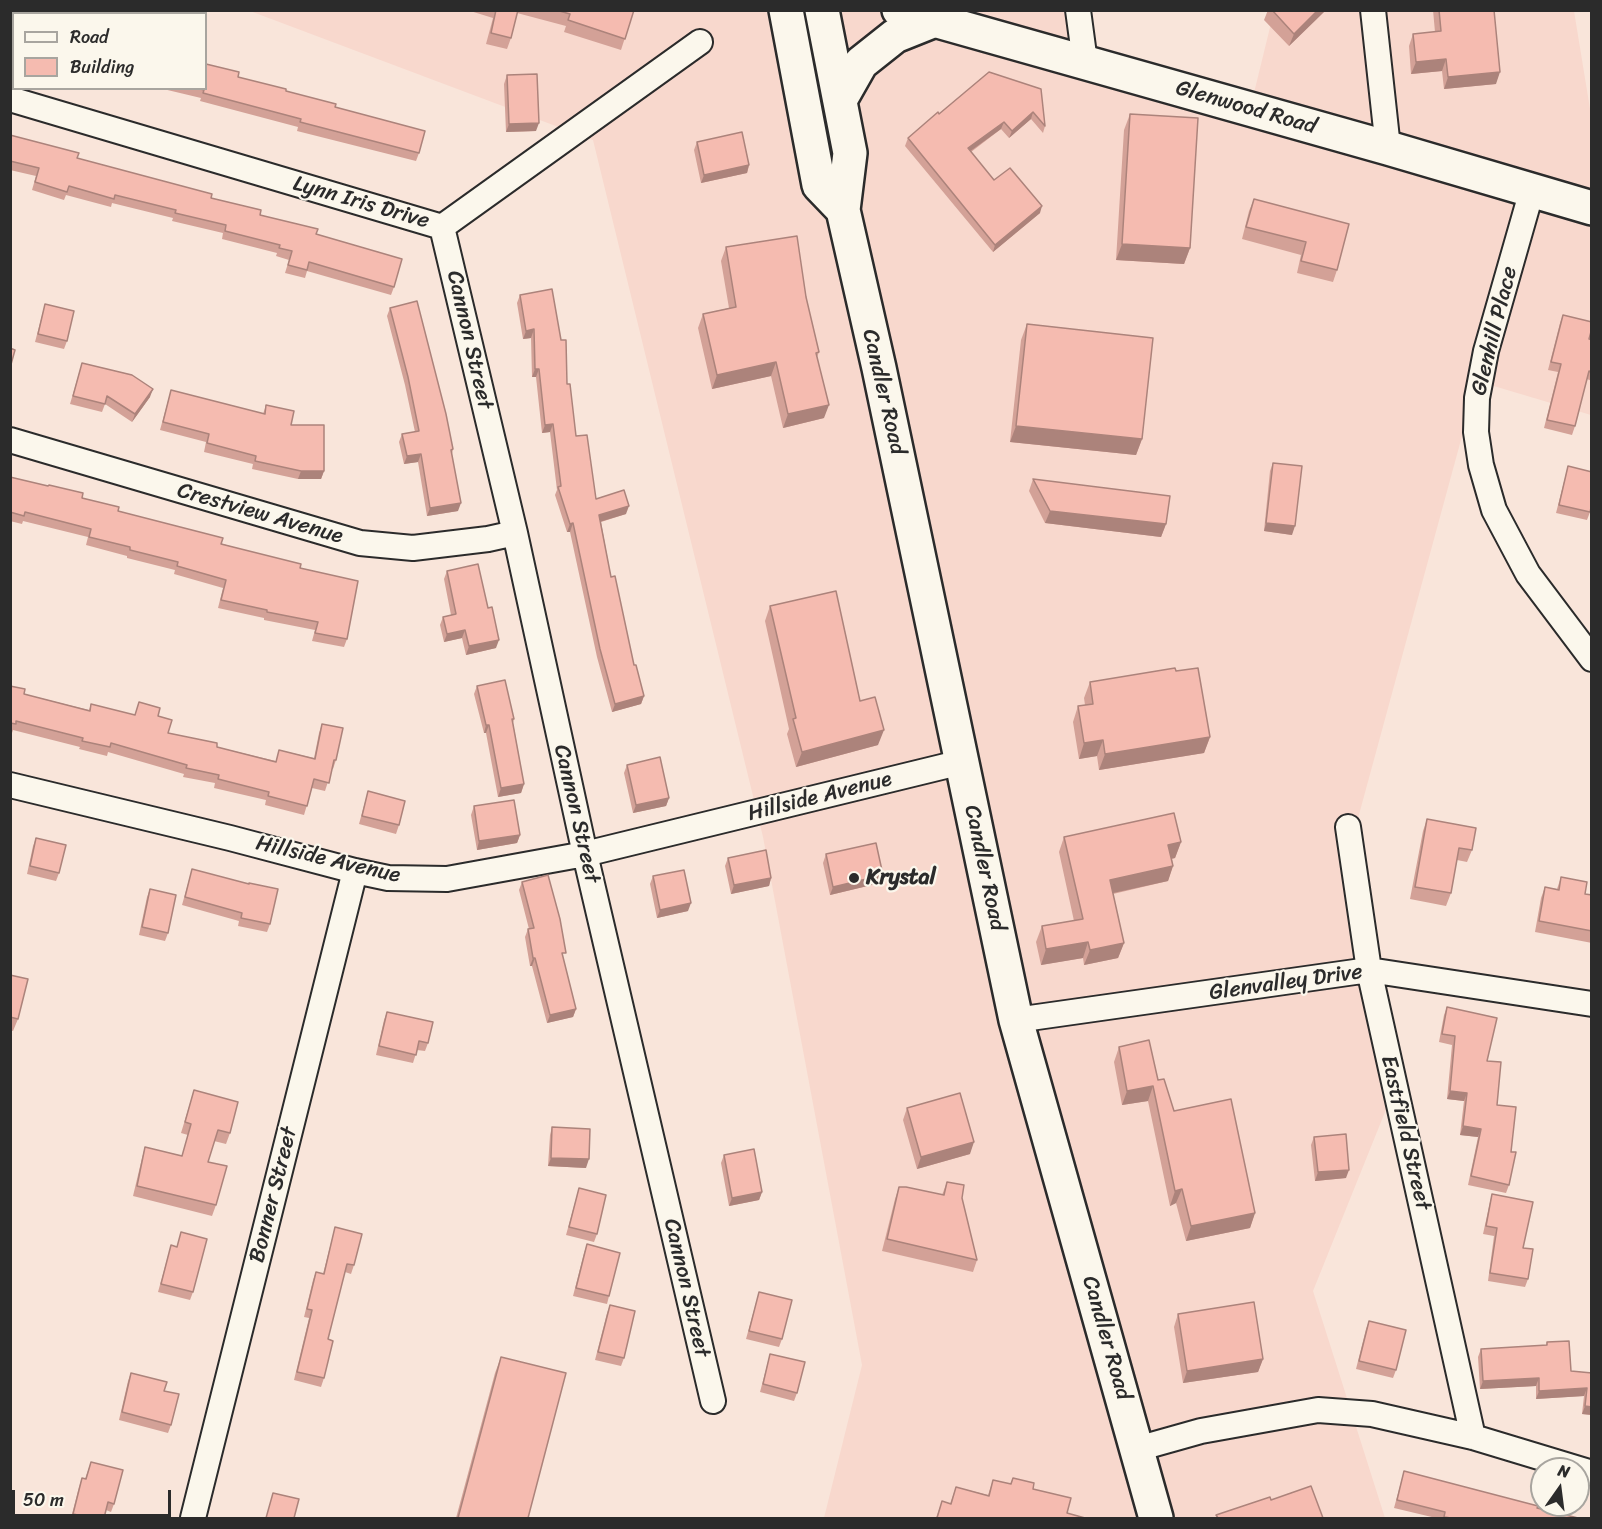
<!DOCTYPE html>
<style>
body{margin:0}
#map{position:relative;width:1602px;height:1529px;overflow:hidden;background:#f9e5da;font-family:Sriracha,sans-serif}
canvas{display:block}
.frame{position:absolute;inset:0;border:12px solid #2b2b2b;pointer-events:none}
.legend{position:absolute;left:12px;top:12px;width:195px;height:78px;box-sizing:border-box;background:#fbf7ec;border:2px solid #a8a59f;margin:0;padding:8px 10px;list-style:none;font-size:18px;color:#2b2b2b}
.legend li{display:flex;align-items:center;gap:12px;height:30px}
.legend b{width:30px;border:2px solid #a8a59f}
.north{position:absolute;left:1530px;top:1457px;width:60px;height:60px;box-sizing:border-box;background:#fbf7ec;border:2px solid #a8a59f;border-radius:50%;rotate:14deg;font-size:16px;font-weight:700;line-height:24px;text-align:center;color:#2b2b2b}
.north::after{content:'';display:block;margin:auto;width:21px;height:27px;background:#2b2b2b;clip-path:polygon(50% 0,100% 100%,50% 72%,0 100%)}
.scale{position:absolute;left:12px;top:1490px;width:159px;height:27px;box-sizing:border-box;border:3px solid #2b2b2b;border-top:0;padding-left:8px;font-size:18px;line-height:21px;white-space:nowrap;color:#2b2b2b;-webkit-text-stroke:4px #fbf7ec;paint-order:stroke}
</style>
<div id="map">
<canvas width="1602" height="1529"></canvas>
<div class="frame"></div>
<ul class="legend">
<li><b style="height:8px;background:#fbf7ec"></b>Road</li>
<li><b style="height:16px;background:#f5bbb0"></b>Building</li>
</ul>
<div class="north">N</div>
<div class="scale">50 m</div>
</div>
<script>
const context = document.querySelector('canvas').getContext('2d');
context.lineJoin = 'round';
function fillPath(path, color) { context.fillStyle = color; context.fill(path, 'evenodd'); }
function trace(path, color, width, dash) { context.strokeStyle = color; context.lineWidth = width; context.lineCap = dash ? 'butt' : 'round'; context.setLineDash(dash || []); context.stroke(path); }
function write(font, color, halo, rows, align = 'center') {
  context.font = font + ' Sriracha,sans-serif'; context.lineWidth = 4.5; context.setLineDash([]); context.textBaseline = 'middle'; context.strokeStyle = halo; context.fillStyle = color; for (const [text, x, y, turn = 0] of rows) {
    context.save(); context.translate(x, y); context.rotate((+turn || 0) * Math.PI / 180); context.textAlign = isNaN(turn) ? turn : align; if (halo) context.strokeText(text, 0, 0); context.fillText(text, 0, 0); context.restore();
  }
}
const built = new Path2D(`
 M250,11H1073L1077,45L1253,97L1274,11H1574L1591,115V415L1477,381L1348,855L1387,1107L1313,1291L1385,1518H824L862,1365L763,837L593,140Z`);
const minor = new Path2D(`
 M1078,10L1085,62
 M1373,10L1388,148
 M44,14V10
 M10,99L442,227L700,42
 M1532,190L1486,351L1477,398L1476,432L1481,465L1494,510L1528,574L1592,659
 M442,227L515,533L585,854L713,1401
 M10,440L360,543L413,548L488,539L515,533
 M10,785L230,838L355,871L388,878L447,879L585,854L962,762
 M1348,827L1369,970L1473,1437
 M1016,1020L1369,970L1592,1004
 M1137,1449L1201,1431L1318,1410L1372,1414L1473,1437L1592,1473
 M193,1518L355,871`);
const secondary = new Path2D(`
 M786,10L819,185L843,210
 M822,10L850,153L843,210L879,368L1016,1020L1156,1518
 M899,10L1388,148L1592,208
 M840,100L861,63L895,36L935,20`);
const wall = new Path2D(`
 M467,10H634L621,50L564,32L566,26L517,13L511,38L507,49L486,44L493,18Z
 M1268,10H1326L1289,46L1264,20Z
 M1433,10H1494L1496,84L1444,89L1442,71L1411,74L1409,46L1413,34L1435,32Z
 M507,75L536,131L506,132L504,84Z
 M238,77L335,107L419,153L416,161L297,131L298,127L200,101L201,98L159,88H206Z
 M1041,89L1045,126L1043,133L1031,119L1009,138L1001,129L971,152L994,180L1040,213L993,252L905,146L908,138Z
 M1130,114L1190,248L1184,264L1116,260L1124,130Z
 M10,135L77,158L211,198L316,234L394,287L391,295L307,271L305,278L285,273L289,260L276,256L277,253L222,239L223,233L172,221L173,218L112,203L111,207L66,195L64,200L32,190L36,176L10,170Z
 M697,142L749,165L747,173L701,183L694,150Z
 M1254,199L1337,270L1333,282L1297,273L1301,255L1242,239L1249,211Z
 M726,247L806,297L819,352L817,357L824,418L783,428L771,376L712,389L698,328L703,314L729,308L721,261Z
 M520,295L567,384L576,436L596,499L626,514L601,522L611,577L634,665L644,696L641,704L612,712L597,657L570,532H567L555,495L557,490L550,432L542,433L536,377H532L531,338L523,339L517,303Z
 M45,304L67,341L64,349L35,342Z
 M390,308L453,449L452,454L458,511L427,516L418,462L404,464L399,442L402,434L415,432L405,385L387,316Z
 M1563,315L1589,339L1592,340V381L1587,379L1575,426L1572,435L1544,428L1558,372L1548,370L1560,323Z
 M1027,324L1142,439L1136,455L1010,442L1021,340Z
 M82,363L150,397L132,422L105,404L102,412L70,404Z
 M171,390L263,414L266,405L291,425L324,471L321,479H298L252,469L253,464L204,452L206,442L160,430Z
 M1273,463L1292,535L1264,531L1270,471Z
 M1568,466L1590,512L1587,520L1556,513Z
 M10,477L82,498L118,511L300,568L347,639L344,647L312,641L315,630L264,620V618L218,608L223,588L174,574L175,570L127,558V556L86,545L88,537L23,521L22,524L10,521Z
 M1033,479L1166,524L1161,537L1045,523L1029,491Z
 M447,571L496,648L466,655L462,638L444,642L440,625L443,617L451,615L444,579Z
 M770,606L878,745L796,767L787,734L789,729L765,621Z
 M1176,671L1210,737L1204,753L1099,770L1097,756L1079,759L1073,722L1078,706L1085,705L1084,698L1090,682Z
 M10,686L24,694L89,710L91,704L135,715L139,702L158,716L168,733L217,747L276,761L279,750L314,758L319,733L322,724L336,760L333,769H332L325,791L312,788L304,815L265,805L266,800L214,788L215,783L183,777L184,774L108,752L107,756L79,749L80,747L13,730L12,733L10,732Z
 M477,686L514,719L513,723L524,784L521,793L498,797L486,733H484L474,694Z
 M627,765L669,798L666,806L633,813L624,773Z
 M368,791L399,825L396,834L359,824Z
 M474,806L520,835L517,843L477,850L471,815Z
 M1427,819L1472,850L1467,862L1457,860L1451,893L1446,906L1410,899L1423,831Z
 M1064,837L1181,842L1175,858L1172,859L1173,866L1168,881L1113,894L1124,943L1118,958L1084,965L1083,958L1041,965L1036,942L1042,926L1074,921L1059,852Z
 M36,838L59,873L56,881L27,874L33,846Z
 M826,854L883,875L880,883L830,895L823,863Z
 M728,858L771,878L769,886L731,894L725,866Z
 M192,869L270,924L267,932L238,926L239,921L182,905Z
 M653,876L688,911L657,918L650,884Z
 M1561,877L1585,894L1592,895V943L1535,932L1541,898L1545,887L1557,889Z
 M522,882L563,959L576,1009L573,1017L547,1023L532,966H530L525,937L528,929H529L519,890Z
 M150,889L168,933L165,941L139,935L147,897Z
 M10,975L18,1019L13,1031L10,1030Z
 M1447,1007L1487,1061L1497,1105L1511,1152L1509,1185L1506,1193L1468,1185L1478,1137L1460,1135L1464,1101L1447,1099L1452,1045L1439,1042L1444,1015Z
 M387,1012L428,1043L425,1051L417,1050L413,1063L376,1055L384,1020Z
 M1119,1047L1158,1080L1174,1111L1255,1213L1250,1228L1186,1241L1176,1203L1170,1206L1148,1101L1122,1105L1114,1062Z
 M194,1090L230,1133L226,1144L214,1141L208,1162L216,1205L212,1216L133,1196L142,1158L145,1147L182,1156L188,1135L181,1133Z
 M907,1108L970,1154L917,1169L903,1120Z
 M552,1127L586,1168L548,1166L550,1135Z
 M1314,1137L1346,1178L1315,1181L1311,1145Z
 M724,1155L762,1192L759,1200L729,1206L721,1163Z
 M947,1182L962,1198L977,1260L973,1272L882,1251L895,1199L899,1187L942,1195Z
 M579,1188L597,1234L594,1242L566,1235Z
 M1492,1194L1523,1248L1528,1279L1525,1287L1488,1281L1494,1236L1483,1234L1490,1202Z
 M335,1227L354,1265L351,1274L345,1272L328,1339L324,1378L321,1387L294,1380L309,1318L304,1317L313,1280L316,1272L323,1274Z
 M181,1232L193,1292L190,1300L158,1292L171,1245L177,1247Z
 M587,1244L609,1296L607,1304L573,1296L584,1253Z
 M759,1292L782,1339L779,1347L746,1339Z
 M610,1305L624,1358L621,1366L595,1360L607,1313Z
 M1178,1314L1263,1359L1258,1372L1183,1383L1174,1327Z
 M1369,1321L1396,1370L1393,1378L1356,1369L1366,1329Z
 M1547,1342L1571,1371L1592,1373V1415L1582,1414L1584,1396L1536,1399V1386L1480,1389L1478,1357L1481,1349L1546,1345Z
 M770,1354L797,1393L794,1401L760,1392Z
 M501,1357L528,1518H456L495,1373Z
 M131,1373L164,1391L171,1425L168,1433L119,1420L128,1381Z
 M91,1462L114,1504L111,1512L106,1510L104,1518H71L79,1487L82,1478L85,1479Z
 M1404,1471L1537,1508L1578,1518H1436L1394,1508Z
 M1013,1478L1033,1489L1067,1513L1085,1518H936L942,1501L950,1504L956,1487L988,1495L993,1480L1010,1484Z`);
const shadedWall = new Path2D(`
 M1318,10H1326L1289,46L1294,34Z
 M1446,59L1442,71L1411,74L1416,62Z
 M1500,72L1496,84L1444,89L1448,77Z
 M1033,112L1031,119L1009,138L1012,131Z
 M1004,122L1001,129L965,155L968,148Z
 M539,123L536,131L506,132L509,124Z
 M749,165L747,173L701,183L704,175Z
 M1042,206L1040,213L993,252L995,245Z
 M1122,244L1190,248L1184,264L1116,260Z
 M534,329L531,338L523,339L526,331Z
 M776,362L771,376L712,389L717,375Z
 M535,369H539L536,377H532Z
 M153,389L150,397L132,422L135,414Z
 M829,405L824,418L783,428L788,414Z
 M553,424L550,432L542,433L545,425Z
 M1016,426L1142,439L1136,455L1010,442Z
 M421,454L418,462L404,464L407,456Z
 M301,471H324L321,479H298Z
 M461,503L458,511L427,516L430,508Z
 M629,506L626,514L596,523L599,515Z
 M1050,511L1166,524L1161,537L1045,523Z
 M573,523L570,532H567L570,524Z
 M1266,523L1295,526L1292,535L1264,531Z
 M465,630L462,638L444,642L447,634Z
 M499,640L496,648L466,655L469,646Z
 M644,696L641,704L612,712L615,704Z
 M486,725H489L486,733H484Z
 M884,730L878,745L796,767L802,752Z
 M1210,737L1204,753L1099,770L1105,754Z
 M1103,740L1097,756L1079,759L1084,743Z
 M524,784L521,793L498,797L501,788Z
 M669,798L666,806L633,813L636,805Z
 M520,835L517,843L477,850L479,841Z
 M1181,842L1175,858L1163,860L1168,845Z
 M1173,866L1168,881L1104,895L1110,880Z
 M883,875L880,883L830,895L833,887Z
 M771,878L769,886L731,894L734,885Z
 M691,903L688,911L657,918L660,910Z
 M1088,942L1083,958L1041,965L1046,949Z
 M1124,943L1118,958L1084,965L1090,950Z
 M533,958H535L532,966H530Z
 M576,1009L573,1017L547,1023L550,1015Z
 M1153,1086L1148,1101L1122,1105L1127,1091Z
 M1450,1091L1467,1093L1464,1101L1447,1099Z
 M1463,1126L1481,1129L1478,1137L1460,1135Z
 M974,1142L970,1154L917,1169L921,1157Z
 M551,1158L589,1159L586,1168L548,1166Z
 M1349,1170L1346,1178L1315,1181L1318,1172Z
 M1182,1189L1176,1203L1170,1206L1175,1191Z
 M762,1192L759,1200L729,1206L732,1198Z
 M1255,1213L1250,1228L1186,1241L1191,1226Z
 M1263,1359L1258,1372L1183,1383L1187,1371Z
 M1539,1378L1536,1386L1480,1389L1483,1381Z
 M1587,1388L1584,1396L1536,1399L1539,1391Z
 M1585,1406L1592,1407V1415L1582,1414Z`);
const building = new Path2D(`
 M496,10H518L511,38L491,33Z
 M556,10H634L625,39L568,20L570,14Z
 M1272,10H1318L1294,34Z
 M1439,10H1494L1500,72L1448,77L1446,59L1416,62L1413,34L1441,31Z
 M206,64L239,72L238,77L286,89V91L336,104L335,107L425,131L419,153L300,122L301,119L203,93L204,90L197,88H206Z
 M989,72L1041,89L1045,126L1033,112L1012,131L1004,122L968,148L994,180L1010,168L1042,206L995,245L908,138L938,112L939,114Z
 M537,74L539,123L509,124L507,75Z
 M1130,114L1198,118L1190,248L1122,244Z
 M742,132L749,165L704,175L697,142Z
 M10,135L79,153L77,158L212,194L211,198L261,210L260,215L318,229L316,234L402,259L394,287L309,262L307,270L288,265L292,251L279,248L280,245L225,231L226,225L175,213L176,210L115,195L114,199L69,186L67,192L35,182L39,168L10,161Z
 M1254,199L1349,224L1337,270L1301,261L1306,242L1246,227Z
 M797,236L806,297L819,352L816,353L829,405L788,414L776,362L717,375L703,314L736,307L726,247Z
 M552,289L561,340H566L567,384H570L576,436L587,435L596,499L624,490L629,506L599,515L611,577L615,576L634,665H636L644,696L615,704L600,649L573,523L570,524L558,487L561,486L553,424L545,425L539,369H535L534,329L526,331L520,295Z
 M417,301L446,414L453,449L451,450L461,503L430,508L421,454L407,456L402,434L419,431L408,377L390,308Z
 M45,304L74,311L67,341L38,334Z
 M1563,315L1592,322V328L1589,339L1592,340V372L1589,371L1575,426L1547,420L1561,364L1551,362Z
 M1027,324L1153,338L1142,439L1016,426Z
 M10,348L15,350L10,368Z
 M82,363L132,375L153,389L135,414L107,396L105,404L73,396Z
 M171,390L265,414L266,405L294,411L291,425H324V471H301L255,461L256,456L207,443L209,434L163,422Z
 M1273,463L1302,466L1295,526L1266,523Z
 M1568,466L1592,472V504L1590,512L1559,505Z
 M10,477L48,486L49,485L83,493L82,498L119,507L118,511L223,538L221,544L301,564L300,568L358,581L347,639L315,633L318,622L267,612V610L221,600L226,580L177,566L178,562L130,550V547L89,537L91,529L25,512L24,516L10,512Z
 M1033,479L1170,496L1166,524L1050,511Z
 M478,564L488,608L492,607L499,640L469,646L465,630L447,634L443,617L456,614L447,571Z
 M836,591L860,701L875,697L884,730L802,752L793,719L796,718L770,606Z
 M1175,668L1176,671L1198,668L1210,737L1105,754L1103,740L1084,743L1078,706L1093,704L1090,682Z
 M505,680L514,719H512L524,784L501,788L489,725H486L477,686Z
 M10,686L25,689L24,694L90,711L91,704L135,715L139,702L160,708L158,716L172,720L168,733L217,743V747L276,762L279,750L315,759L322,724L343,728L336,760H334L329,783L314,779L307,806L268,796L269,792L218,779L219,775L186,768L187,765L111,743L110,747L82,741L83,738L16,721V724L10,723Z
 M660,757L669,798L636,805L627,765Z
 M368,791L405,801L399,825L362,816Z
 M514,800L520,835L479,841L474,806Z
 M1174,813L1181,842L1168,845L1173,866L1110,880L1124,943L1090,950L1088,942L1046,949L1042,926L1083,919L1064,837Z
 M1427,819L1476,828L1472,850L1459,848L1451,893L1415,887Z
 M36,838L66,845L59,873L30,866Z
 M876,843L883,875L833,887L826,854Z
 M766,850L771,878L734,885L728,858Z
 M192,869L249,884V883L278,889L270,924L241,918L242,913L185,897Z
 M684,870L691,903L660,910L653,876Z
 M548,875L560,919L566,953H562L576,1009L550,1015L535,958H533L528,929L534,928L522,882Z
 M1561,877L1587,882L1585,894L1592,895V931L1539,921L1545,887L1559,890Z
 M150,889L176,895L168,933L142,927Z
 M10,975L28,979L18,1019L10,1017Z
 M1447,1007L1497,1018L1487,1061L1501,1062L1497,1105L1516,1107L1511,1152H1516L1509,1185L1471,1176L1481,1129L1463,1126L1467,1093L1450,1091L1455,1036L1442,1034Z
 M387,1012L433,1022L428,1043L419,1041L416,1055L379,1046Z
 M1149,1040L1158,1080L1164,1079L1174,1111L1231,1099L1255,1213L1191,1226L1182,1189L1175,1191L1153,1086L1127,1091L1119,1047Z
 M194,1090L238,1102L230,1133L218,1130L208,1162L227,1166L216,1205L137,1186L145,1147L182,1156L191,1124L185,1122Z
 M960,1093L974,1142L921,1157L907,1108Z
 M552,1127L590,1129L589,1159L551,1158Z
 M1346,1134L1349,1170L1318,1172L1314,1137Z
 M754,1149L762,1192L732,1198L724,1155Z
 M947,1182L964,1185L962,1198L977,1260L887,1239L899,1187H906L944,1195Z
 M579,1188L606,1195L597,1234L569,1227Z
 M1492,1194L1533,1202L1523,1248L1533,1249L1528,1279L1490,1273L1497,1228L1486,1226Z
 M335,1227L362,1234L354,1265L347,1264L328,1339L333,1341L324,1378L297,1372L312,1310L307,1309L316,1272L324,1274Z
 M181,1232L207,1239L193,1292L161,1284L171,1245L177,1247Z
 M587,1244L620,1253L609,1296L576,1288Z
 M759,1292L792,1300L782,1339L749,1331Z
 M1254,1302L1263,1359L1187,1371L1178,1314Z
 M610,1305L635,1311L624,1358L598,1352Z
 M1369,1321L1406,1330L1396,1370L1359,1361Z
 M1569,1341L1571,1371L1592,1373V1407L1585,1406L1587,1388L1539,1391V1378L1483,1381L1481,1349L1547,1345V1342Z
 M770,1354L805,1362L797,1393L763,1384Z
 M501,1357L566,1373L528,1518H458Z
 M131,1373L167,1382L164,1391L179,1394L171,1425L122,1412Z
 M91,1462L123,1470L114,1504L108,1502L104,1518H92L73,1514L82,1478L86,1479Z
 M1404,1471L1538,1506L1537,1508L1578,1518H1451L1444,1517L1445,1512L1397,1500Z
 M1013,1478L1034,1483L1033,1489L1071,1498L1067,1513L1085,1518H937L942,1501L951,1504L956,1487L989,1496L993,1480L1011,1484Z
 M1311,1486L1323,1518H1218L1216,1515L1270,1497L1271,1500Z
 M273,1493L299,1499L294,1518H266Z`);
const markers = [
 [854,878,6,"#2b2b2b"]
];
const streetNames = [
 ["Glenwood Road",1246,108,16],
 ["Lynn Iris Drive",361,203,16],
 ["Glenhill Place",1495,331,-76],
 ["Cannon Street",469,340,77],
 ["Candler Road",883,392,77],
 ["Crestview Avenue",260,514,16],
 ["Hillside Avenue",820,797,-14],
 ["Cannon Street",576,814,77],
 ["Hillside Avenue",328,860,13],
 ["Candler Road",984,868,78],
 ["Glenvalley Drive",1286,983,-8],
 ["Eastfield Street",1405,1133,77],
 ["Bonner Street",274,1195,-76],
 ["Cannon Street",686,1288,77],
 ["Candler Road",1106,1338,74]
];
const poiNames = [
 ["Krystal",866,878]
];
fillPath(built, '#f8d8cd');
trace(minor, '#2b2b2b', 28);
trace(secondary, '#2b2b2b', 38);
trace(minor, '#fbf7ec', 24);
trace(secondary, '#fbf7ec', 33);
fillPath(wall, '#d3a197');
fillPath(shadedWall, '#ac837b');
fillPath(building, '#f5bbb0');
trace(building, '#ac837b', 1.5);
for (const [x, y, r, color] of markers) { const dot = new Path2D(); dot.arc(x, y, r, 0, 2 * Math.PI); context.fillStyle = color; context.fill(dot); trace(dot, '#fbf7ec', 2); }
write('22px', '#2b2b2b', '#fbf7ec', streetNames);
write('bold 22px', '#2b2b2b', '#fbf7ec', poiNames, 'left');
</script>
